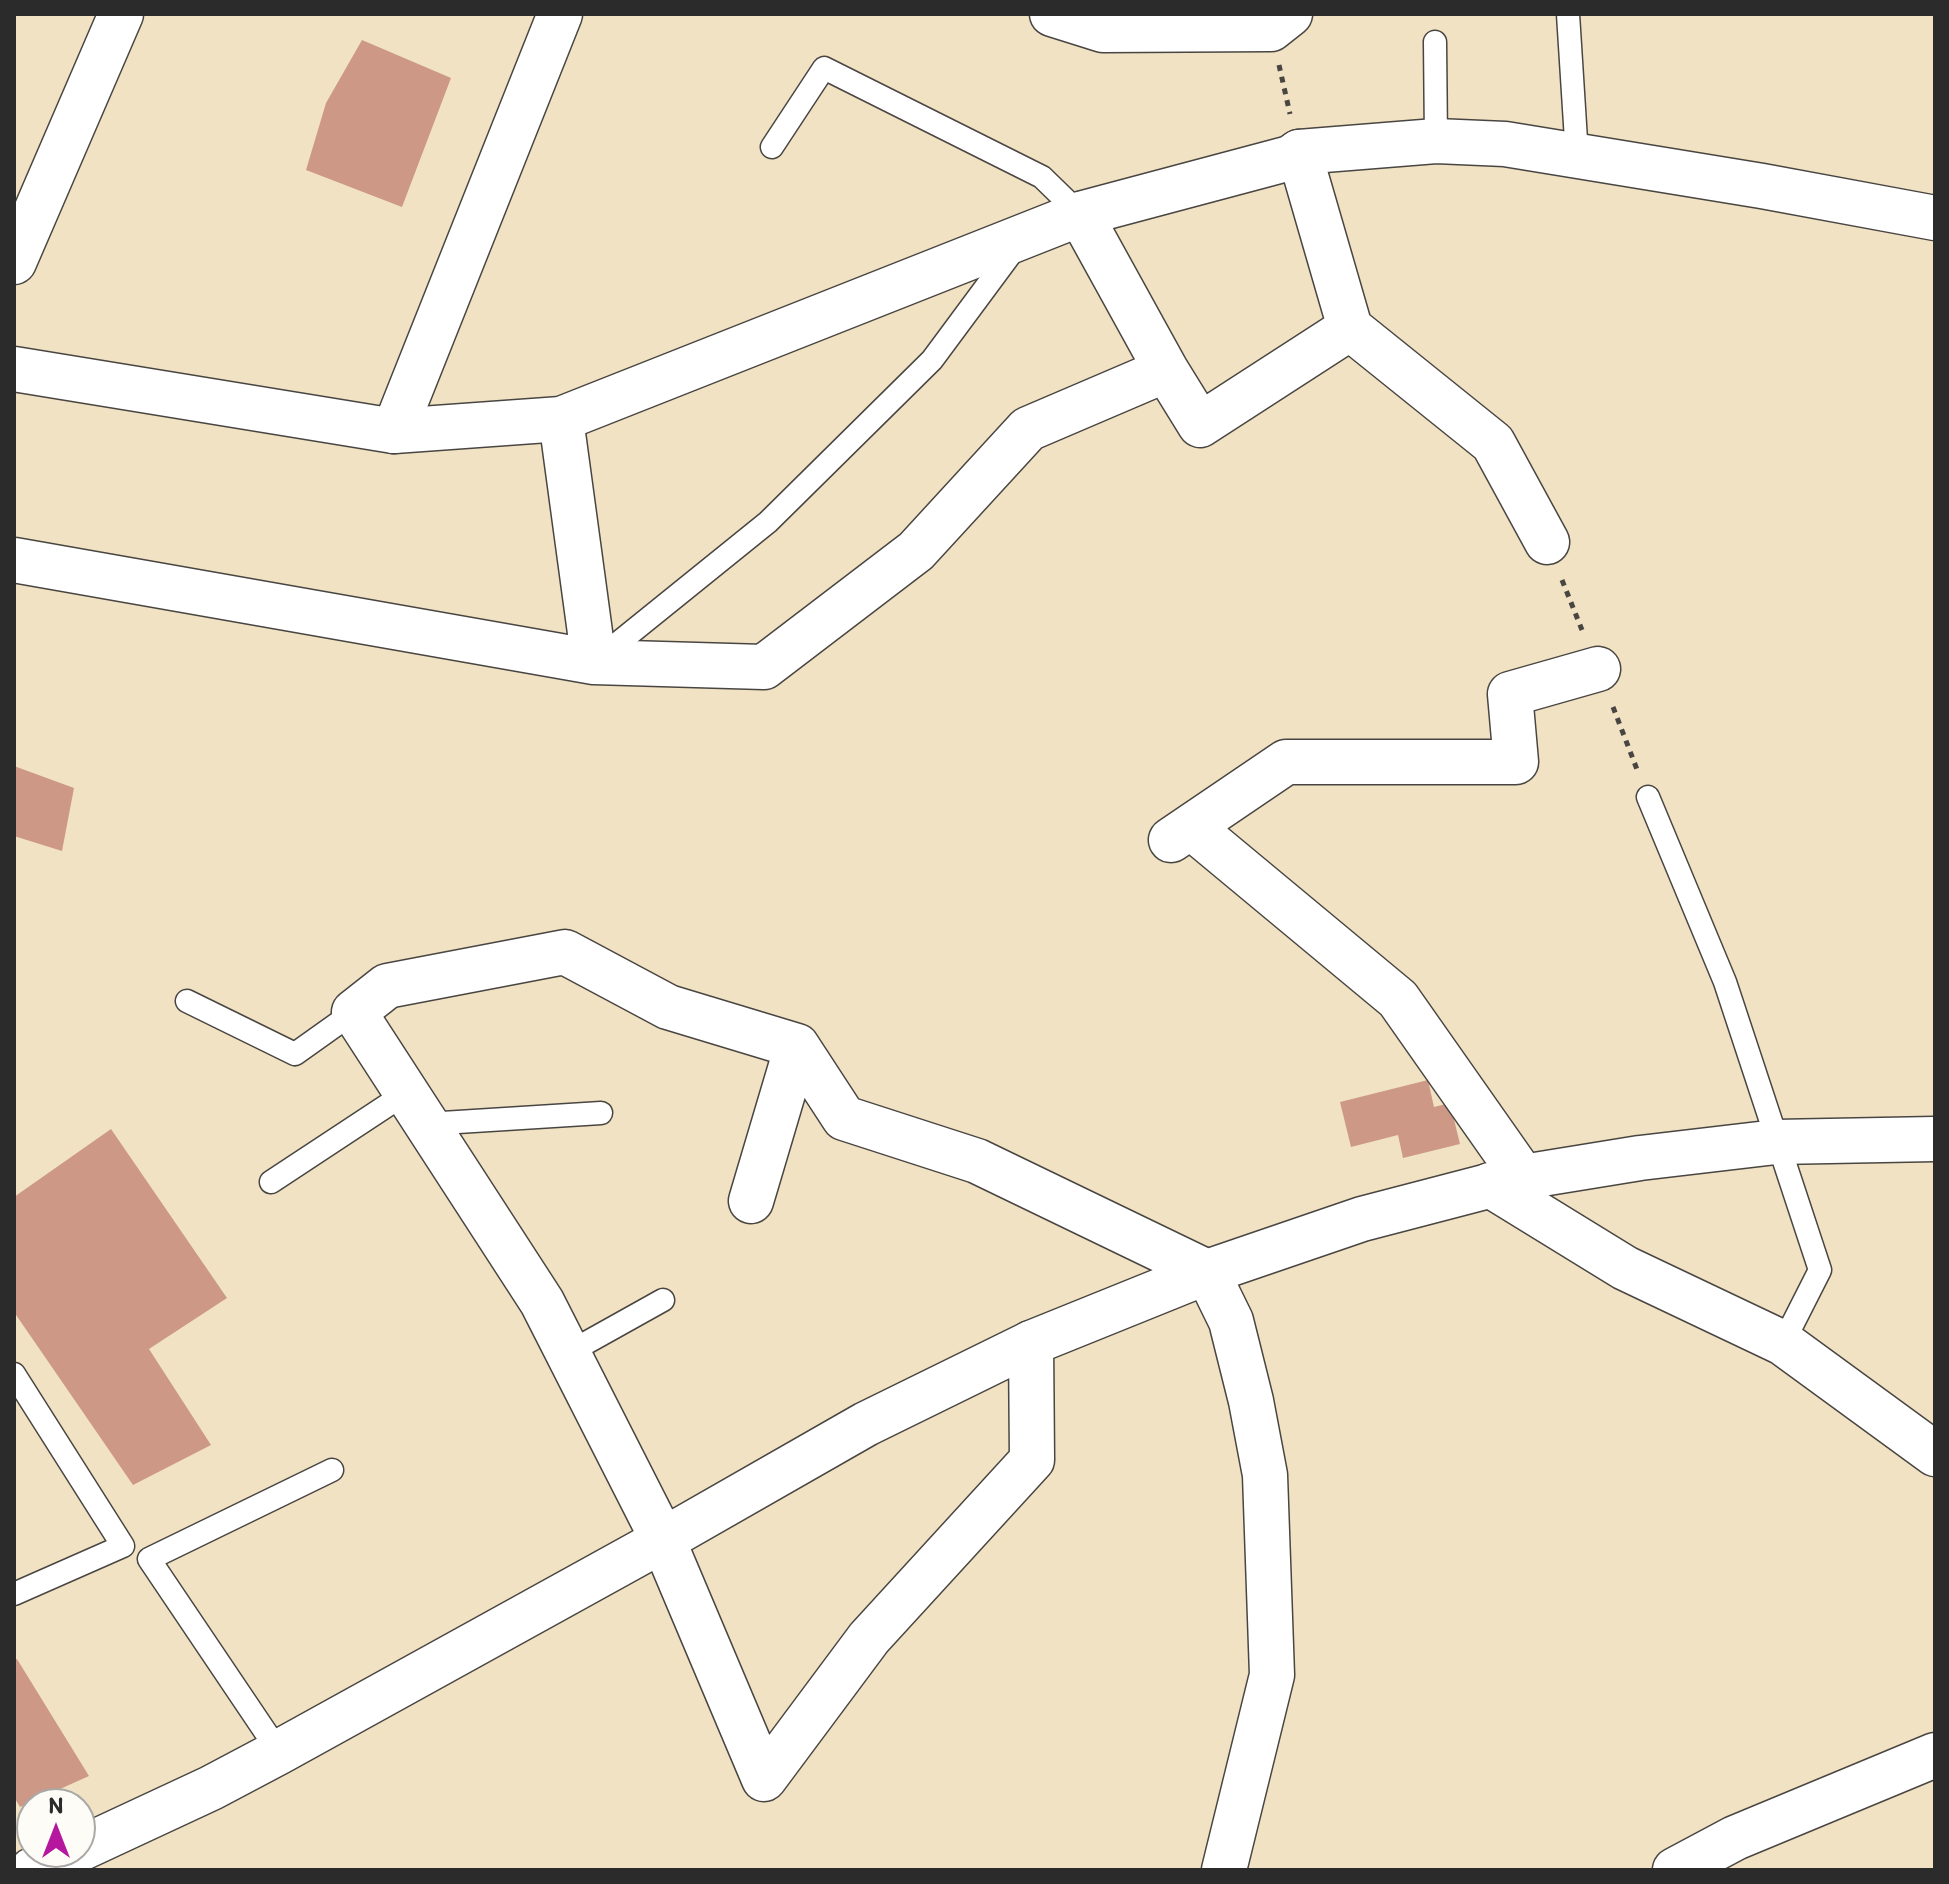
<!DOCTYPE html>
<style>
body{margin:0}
#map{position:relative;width:1949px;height:1884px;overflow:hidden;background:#f1e2c4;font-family:Itim,sans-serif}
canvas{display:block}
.frame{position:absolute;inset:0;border:16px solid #2b2b2b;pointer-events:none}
.north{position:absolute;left:16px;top:1788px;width:80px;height:80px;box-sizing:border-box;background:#fdfcf7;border:2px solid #a9a8a5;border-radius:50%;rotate:0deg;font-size:22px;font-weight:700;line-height:32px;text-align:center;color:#2b2b2b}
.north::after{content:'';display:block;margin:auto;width:28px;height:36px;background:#b5179e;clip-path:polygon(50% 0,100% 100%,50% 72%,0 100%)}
</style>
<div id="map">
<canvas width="1949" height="1884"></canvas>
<div class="frame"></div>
<div class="north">N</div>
</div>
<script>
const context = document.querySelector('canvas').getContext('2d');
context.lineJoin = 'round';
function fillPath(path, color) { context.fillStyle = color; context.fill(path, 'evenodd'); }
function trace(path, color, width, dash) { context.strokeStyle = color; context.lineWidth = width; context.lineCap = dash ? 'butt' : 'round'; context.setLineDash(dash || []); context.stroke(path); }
const building = new Path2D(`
 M362,40L451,78L402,207L306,170L326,103Z
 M14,766L74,788L62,851L14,836Z
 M1428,1080L1434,1107L1450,1103L1460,1144L1403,1158L1398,1135L1351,1147L1340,1102Z
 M111,1129L227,1298L149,1349L211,1445L133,1485L14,1312V1197Z
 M17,1659L89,1776L20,1807L14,1797V1660Z`);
const path = new Path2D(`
 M1279,65L1290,114
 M1562,580L1582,630
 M1613,707L1638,772`);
const service = new Path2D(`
 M1568,14L1577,156
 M1435,42L1436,141
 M772,147L824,68L1042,177L1080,214
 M597,660L768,522L932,360L1015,248
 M1648,797L1725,982L1820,1270L1783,1343
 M187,1001L295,1054L354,1012
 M426,1124L601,1113
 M271,1182L406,1093
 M568,1353L663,1300
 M14,1374L123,1546L14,1594
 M279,1752L149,1559L332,1470`);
const minor = new Path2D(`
 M1052,14L1103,30L1271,29L1290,14
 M1299,152L1350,328L1493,443L1547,542
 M1080,214L1166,370L1200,425L1350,328
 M561,419L594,662
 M394,431L560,14
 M14,560L594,662L764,667L916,551L1028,429L1166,370
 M1191,827L1398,999L1523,1177
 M1171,840L1286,762H1516L1510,694L1598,669
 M797,1046L844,1118L977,1161L1207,1272L1231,1321L1251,1401L1265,1475L1272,1675L1224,1870
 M1490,1185L1625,1268L1783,1343L1935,1454
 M751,1201L797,1046L668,1007L565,952L387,986L354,1012L542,1302L663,1540L764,1779L869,1638L1032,1460L1031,1343
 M1675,1870L1735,1838L1935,1755`);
const tertiary = new Path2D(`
 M14,262L121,14
 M14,369L394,431L561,419L1080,214L1290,158L1299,152L1436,141L1505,144L1762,186L1935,218
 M80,1849L211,1788L279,1752L663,1540L866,1424L1031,1343L1207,1272L1362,1219L1523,1177L1640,1158L1776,1142L1935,1139
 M32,1870L74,1852`);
fillPath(building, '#cd9986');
trace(service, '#494642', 25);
trace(minor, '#494642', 47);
trace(tertiary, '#494642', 47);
trace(path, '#494642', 5, [6, 6]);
trace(service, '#fff', 22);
trace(minor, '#fff', 44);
trace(tertiary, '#fff', 44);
</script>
